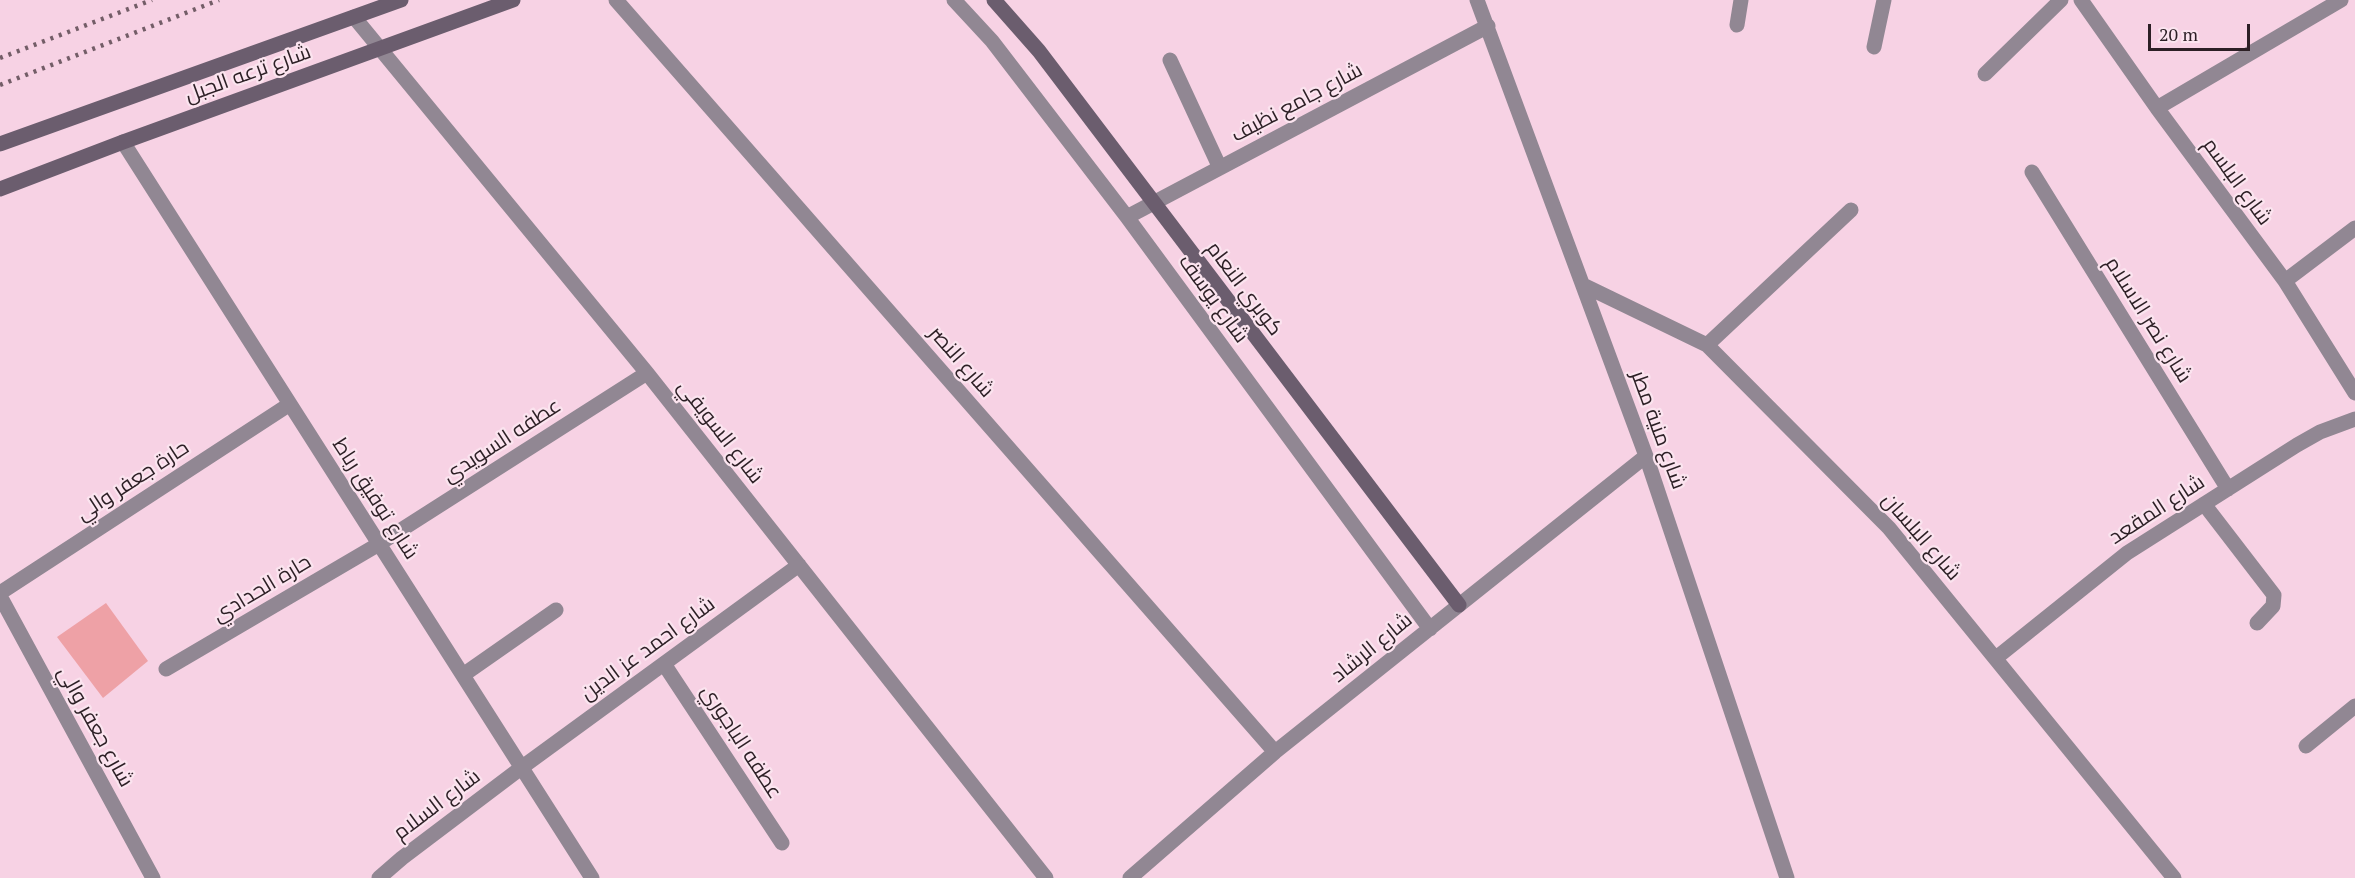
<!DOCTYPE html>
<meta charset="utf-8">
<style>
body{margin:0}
#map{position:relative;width:2355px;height:878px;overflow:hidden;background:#f7d2e4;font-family:"PT Serif",serif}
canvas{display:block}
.scale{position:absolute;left:2148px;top:24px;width:102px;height:27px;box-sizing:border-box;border:3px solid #2c1f25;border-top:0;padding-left:8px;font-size:18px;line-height:21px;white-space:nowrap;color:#2c1f25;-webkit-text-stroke:4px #fbe4ef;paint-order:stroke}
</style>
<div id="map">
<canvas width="2355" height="878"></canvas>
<div class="scale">20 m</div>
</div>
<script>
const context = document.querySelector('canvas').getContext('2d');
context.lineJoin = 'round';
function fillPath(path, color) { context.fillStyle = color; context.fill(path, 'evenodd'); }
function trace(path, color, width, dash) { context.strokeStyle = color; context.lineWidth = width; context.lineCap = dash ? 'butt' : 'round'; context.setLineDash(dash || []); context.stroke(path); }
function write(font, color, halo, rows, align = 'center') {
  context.font = font + ' "PT Serif",Cairo,serif'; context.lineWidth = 4.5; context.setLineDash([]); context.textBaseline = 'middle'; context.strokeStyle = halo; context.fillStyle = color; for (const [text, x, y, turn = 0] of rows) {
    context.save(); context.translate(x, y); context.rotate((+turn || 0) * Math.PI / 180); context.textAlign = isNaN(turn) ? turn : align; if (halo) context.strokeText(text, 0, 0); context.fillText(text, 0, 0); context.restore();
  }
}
const building = new Path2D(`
 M106,603L148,661L103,698L57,637Z`);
const street = new Path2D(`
 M616,0L1275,752
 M954,0L992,41L1127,217L1430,629
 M1477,0L1646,456L1787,878
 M2081,0L2157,108L2285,281L2355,393
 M354,17L647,373L1046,878
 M1737,25L1741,0
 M1874,47L1884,0
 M1170,60L1220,168
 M1985,74L2061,0
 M2157,108L2341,0
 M123,142L592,878
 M2032,172L2228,489
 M1127,217L1488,26
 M2285,281L2355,228
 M1583,285L1707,345L1889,528L2174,878
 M1707,345L1851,210
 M2204,504L2274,595L2273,606L2257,623
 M0,593L290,404
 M0,596L153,878
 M1996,658L2127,553L2297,445L2320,432L2355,419
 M664,664L782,843
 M166,669L379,544L647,373
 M463,675L556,610
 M2306,746L2355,706
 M379,878L402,858L521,768L799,565
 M1130,878L1275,752L1646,456`);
const secondary = new Path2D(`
 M994,0L1039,51L1459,605
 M0,144L401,0
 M0,189L123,142L513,0`);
const rail = new Path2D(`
 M0,58L152,0
 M0,85L219,0`);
const streetNames = [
 ["شارع ترعه الجبل",248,74,-20],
 ["شارع جامع نظيف",1297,103,-28],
 ["شارع البلسم",2237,182,54],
 ["كوبري النعام",1244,289,53],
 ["شارع يوسف",1213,299,54],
 ["شارع نصر الاسلام",2148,320,58],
 ["شارع النصر",961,362,49],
 ["شارع منية مطر",1658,430,70],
 ["شارع السويفي",720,432,52],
 ["عطفه السويدي",502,441,-33],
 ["حارة جعفر والي",133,481,-33],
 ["شارع توفيق رباط",375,499,57],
 ["شارع المقعد",2157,510,-33],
 ["شارع البلسان",1921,537,49],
 ["حارة الحدادي",262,589,-31],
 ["شارع الرشاد",1372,648,-39],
 ["شارع احمد عز الدين",648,649,-36],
 ["شارع جعفر والي",95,727,61],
 ["عطفه الباجوري",741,742,57],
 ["شارع السلام",437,805,-37]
];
fillPath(building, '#eea1a6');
trace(street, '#918793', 15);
trace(secondary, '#6b5d6e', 15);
trace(rail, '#735d67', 4.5, [3, 6]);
write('21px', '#2c1f25', '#fbe4ef', streetNames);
</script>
